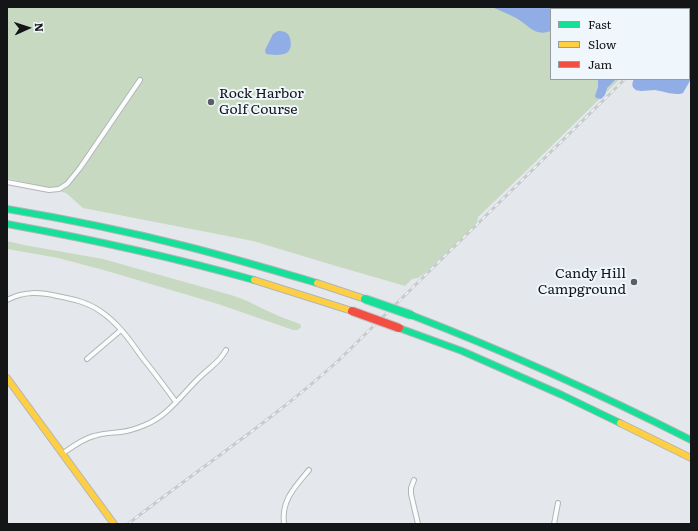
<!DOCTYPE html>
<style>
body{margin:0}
#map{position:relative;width:698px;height:531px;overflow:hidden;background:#e4e8ec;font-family:Literata,serif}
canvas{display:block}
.frame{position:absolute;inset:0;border:8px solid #131517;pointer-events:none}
.legend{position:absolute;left:550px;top:8px;width:140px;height:72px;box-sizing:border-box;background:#eff6fc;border:1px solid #979ca0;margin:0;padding:5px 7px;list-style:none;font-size:12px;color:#131517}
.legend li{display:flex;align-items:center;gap:8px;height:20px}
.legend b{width:20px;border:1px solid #979ca0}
.north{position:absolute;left:8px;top:8px;width:40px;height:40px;-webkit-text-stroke:3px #eff6fc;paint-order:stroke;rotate:87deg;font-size:11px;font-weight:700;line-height:16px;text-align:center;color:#131517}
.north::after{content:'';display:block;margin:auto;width:14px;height:18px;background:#131517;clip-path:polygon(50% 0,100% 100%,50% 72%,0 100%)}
</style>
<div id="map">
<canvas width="698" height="531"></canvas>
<div class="frame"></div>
<ul class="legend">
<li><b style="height:5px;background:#16e098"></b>Fast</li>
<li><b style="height:5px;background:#ffcf43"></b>Slow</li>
<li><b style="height:5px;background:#f24e42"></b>Jam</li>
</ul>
<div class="north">N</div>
</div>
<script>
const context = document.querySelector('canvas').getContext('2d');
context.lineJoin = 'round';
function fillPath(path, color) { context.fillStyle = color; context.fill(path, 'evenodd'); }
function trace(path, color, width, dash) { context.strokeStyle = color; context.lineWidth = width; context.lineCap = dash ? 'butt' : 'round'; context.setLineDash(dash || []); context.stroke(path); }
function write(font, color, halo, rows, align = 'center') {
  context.font = font + ' Literata,serif'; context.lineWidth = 4; context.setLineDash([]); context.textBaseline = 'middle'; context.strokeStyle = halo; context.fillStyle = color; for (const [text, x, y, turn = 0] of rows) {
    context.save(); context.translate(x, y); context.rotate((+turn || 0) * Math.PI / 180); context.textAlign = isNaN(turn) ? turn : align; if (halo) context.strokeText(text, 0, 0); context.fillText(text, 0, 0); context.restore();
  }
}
const green = new Path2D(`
 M7,7H691V12L689,14V9H551V79H620L523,174L478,217V219L475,225L449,251L425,273L418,278L412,279L405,286L336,266L253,241L83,208L66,193L7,178Z
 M7,241L24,245L103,259L231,295C245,299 257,306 270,312C280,317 290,320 300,324L301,327L298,330H293L218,304L107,271L58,258L7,249Z`);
const water = new Path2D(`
 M492,7H557L559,9H551V31C534,37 529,25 516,18C509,14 500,11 492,7Z
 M691,21V79L683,93C676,96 662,91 655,90C649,90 639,92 636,90C631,87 632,83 634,79H689V24Z
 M278,31C280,31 283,31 285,32C291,34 293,47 288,52C283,56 272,55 266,54L265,50L273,34Z
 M598,79H616L607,88L605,95L601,99L596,98L595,96L598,87Z`);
const street = new Path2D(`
 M7,182L49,190L59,189L67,184L80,168L140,80
 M7,300C24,291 40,292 57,296C73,299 87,302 100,311C117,322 130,340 141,356C153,371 165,387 176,402
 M87,359L121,330
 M62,454C72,447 82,439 94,436C103,433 112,433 121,432C129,431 138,428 145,425C169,415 182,394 200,377C209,368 220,362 226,350
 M414,480L411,488V494L418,524
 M284,524C281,500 295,487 309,470
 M554,524L558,503`);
const fast = new Path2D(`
 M7,209C67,219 126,231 185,246C229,257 273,270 317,283
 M7,224C90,239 172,257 254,280
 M411,315C507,352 600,394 691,440
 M399,328L462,351L562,395L620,423`);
const slow = new Path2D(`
 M254,280L352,311
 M317,283L365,299
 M7,378L114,524
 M620,423L691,458`);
const rail = new Path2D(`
 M689,16L691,14
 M128,524C198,469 273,420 339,360L625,79`);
const fastBridge = new Path2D(`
 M365,299L411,315`);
const jamBridge = new Path2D(`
 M352,311L399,328`);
const markers = [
 [211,102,4,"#5c5f62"],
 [634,282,4,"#5c5f62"]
];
const poiNames = [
 ["Rock Harbor",219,94],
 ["Golf Course",219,110],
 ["Candy Hill",626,274,"right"],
 ["Campground",626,290,"right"]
];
fillPath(green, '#c7dac1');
fillPath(water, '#90ade6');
trace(street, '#b2b5b8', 6);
trace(fast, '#b2b5b8', 8);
trace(slow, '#b2b5b8', 8);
trace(street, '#fbfcfc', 4);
trace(fast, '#16e098', 6);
trace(slow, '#ffcf43', 6);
trace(rail, '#c9cacb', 3);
trace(rail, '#eff6fc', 1.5, [4.5]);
trace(fastBridge, '#c2c4c5', 10, []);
trace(jamBridge, '#c2c4c5', 10, []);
trace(fastBridge, '#16e098', 8);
trace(jamBridge, '#f24e42', 8);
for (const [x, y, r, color] of markers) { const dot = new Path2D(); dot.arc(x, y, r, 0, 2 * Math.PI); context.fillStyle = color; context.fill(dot); trace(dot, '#eff6fc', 1.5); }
write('14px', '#131517', '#eff6fc', poiNames, 'left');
</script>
